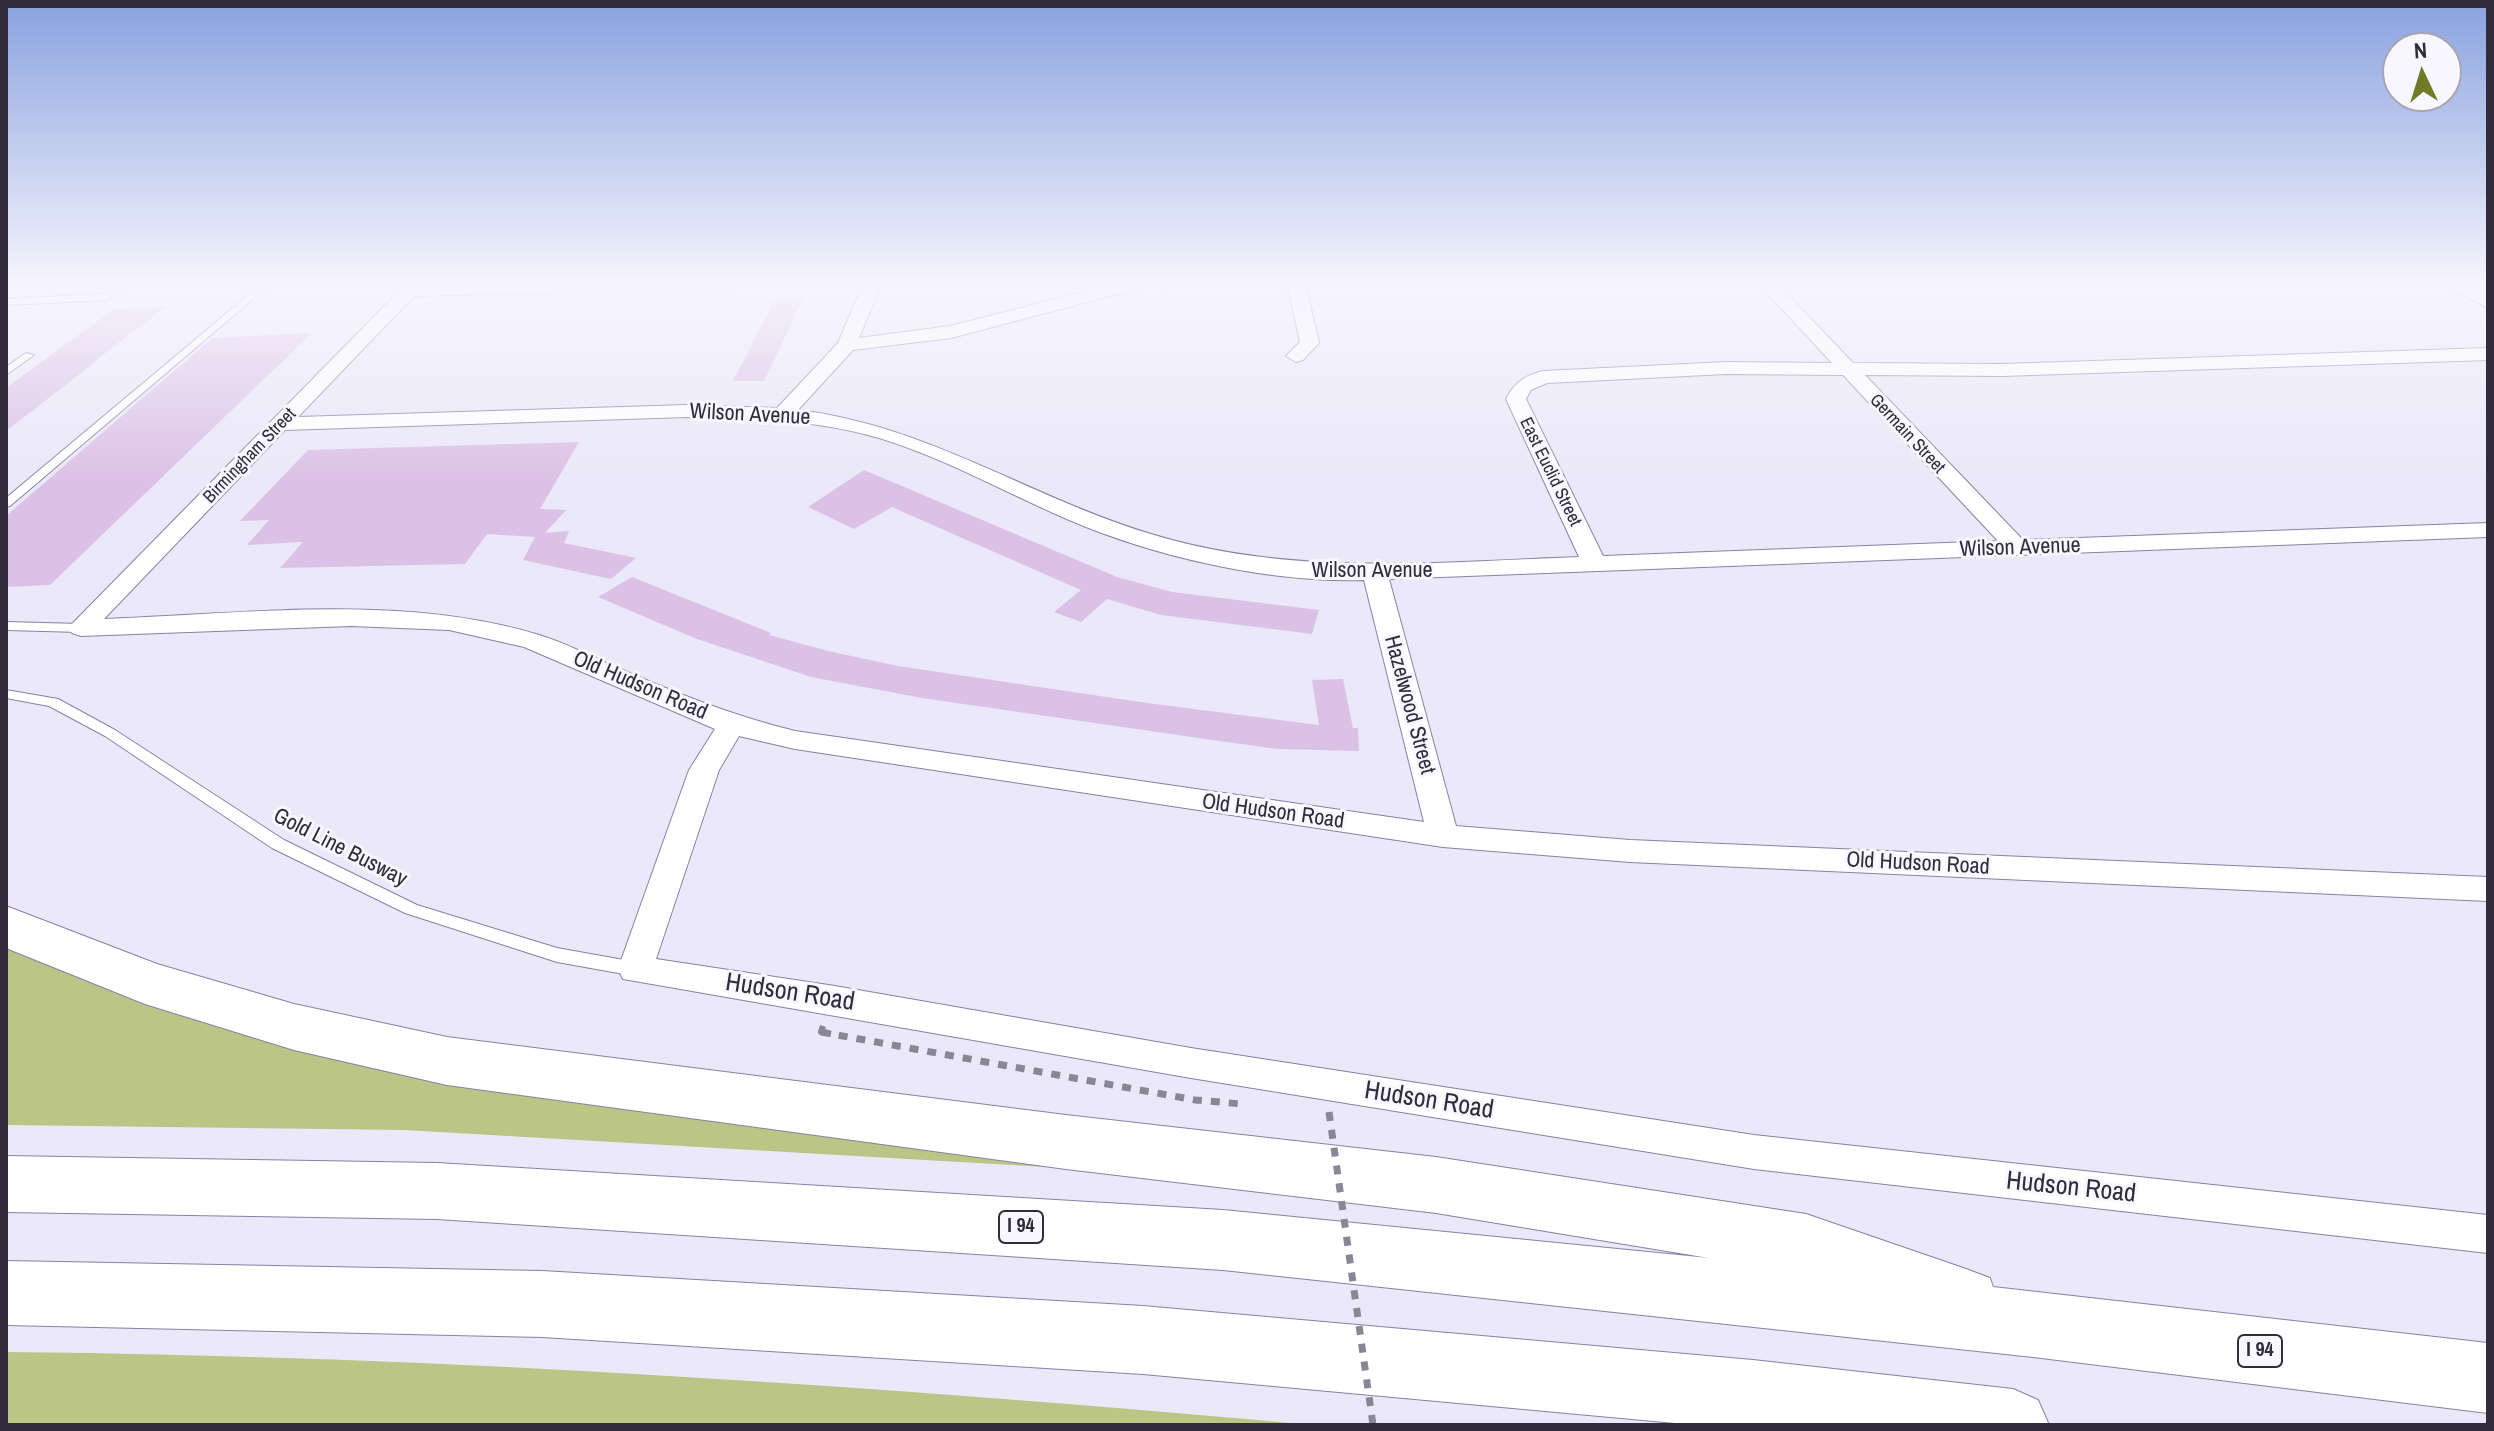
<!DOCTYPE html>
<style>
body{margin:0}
#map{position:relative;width:2494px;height:1431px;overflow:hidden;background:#ebe8f9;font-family:"Archivo Narrow",sans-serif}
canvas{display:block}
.frame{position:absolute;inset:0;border:8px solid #302c3c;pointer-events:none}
.north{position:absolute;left:2382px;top:32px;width:80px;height:80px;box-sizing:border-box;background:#f8f6ff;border:2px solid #a8a5b1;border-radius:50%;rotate:356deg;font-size:22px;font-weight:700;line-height:32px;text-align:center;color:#302c3c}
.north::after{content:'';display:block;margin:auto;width:28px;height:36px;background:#717b26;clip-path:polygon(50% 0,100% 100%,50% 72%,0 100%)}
</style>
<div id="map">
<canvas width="2494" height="1431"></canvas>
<div class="frame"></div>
<div class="north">N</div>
</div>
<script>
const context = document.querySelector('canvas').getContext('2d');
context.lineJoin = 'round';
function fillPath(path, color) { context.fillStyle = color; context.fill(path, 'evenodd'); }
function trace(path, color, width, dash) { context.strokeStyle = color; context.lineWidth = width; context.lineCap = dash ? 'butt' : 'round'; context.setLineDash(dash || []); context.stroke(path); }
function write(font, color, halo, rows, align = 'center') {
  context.font = font + ' "Archivo Narrow",sans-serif'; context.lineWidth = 6; context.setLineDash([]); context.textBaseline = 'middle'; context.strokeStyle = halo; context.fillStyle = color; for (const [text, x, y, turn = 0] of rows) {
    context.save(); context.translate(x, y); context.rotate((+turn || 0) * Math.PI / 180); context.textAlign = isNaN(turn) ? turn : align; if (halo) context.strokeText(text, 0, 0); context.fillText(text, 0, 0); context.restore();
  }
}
const green = new Path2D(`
 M6,938L57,963L1064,1168L404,1130L6,1125Z
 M6,1352C442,1356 879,1386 1313,1425H6Z`);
const building = new Path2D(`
 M775,299H803L764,381H733Z
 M166,307L96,360H98L6,431V388L114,309Z
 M312,333L50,585L6,587V516L212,338Z
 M579,442L540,509L566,510L545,533L569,531L564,543L636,558L611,579L523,560L535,537L487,534L465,564L280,568L303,542L247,545L269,520L240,521L308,450Z
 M864,470L1117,577L1172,592L1319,610L1312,634L1161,615L1107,599L1081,622L1054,612L1081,590L912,516L892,507L854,529L808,507Z
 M632,577L771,633L769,635L828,651L898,666L1147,703L1319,725L1312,680L1343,679L1353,728H1358L1359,751L1278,749L1219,741L922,698L811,677L697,639L598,597Z`);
const pathFar2 = new Path2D(`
 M1163,288L1202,282`);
const pathFar1 = new Path2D(`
 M823,1026L821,1032L831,1034`);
const path = new Path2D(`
 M821,1032L1195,1100L1242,1104`);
const service = new Path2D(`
 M123,282H133L107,300L6,305V299L105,294Z
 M264,282H273L10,506L6,507V498Z
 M26,353L34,355L6,375V367Z
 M6,622L81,624L87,628L81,632L6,630Z
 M6,690L58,699L115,730L284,840L417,905L557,948L635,962L641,964L644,969L641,974L635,976L557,962L405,913L272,848L105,736L49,706L6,698Z`);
const minor = new Path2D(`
 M408,282H427L424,285L758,282L749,287L414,296L298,417L687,405L777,408L838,343L864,282H882L859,338L950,326L1122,282H1151L1148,286L951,338L853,350L798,410C930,426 1028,497 1151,534C1291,577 1436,562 1579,557L1506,399C1515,382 1524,376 1543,371L1726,362L1832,363L1757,282H1776L1853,363L2002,364L2488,348V360L2002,376L1865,375L2023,540L2488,523V537L1389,579L1456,826L1630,840L2488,877V901L1630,862L1443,847L795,749L739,736L719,770L656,959L835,986L1191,1048L1754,1135L2488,1215V1253L1754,1169L1191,1078L623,979L618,969L689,770L715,729L524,647L449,630L351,626L81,636L72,633L68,628ZM1726,374L1843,375L1998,541L1603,556L1526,399L1531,390L1547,383ZM687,417C752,418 817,420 879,438C945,458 1006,493 1069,520C1156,557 1269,583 1364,580L1424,822L795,731C733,716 676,693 618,668C592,657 566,643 539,635C402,593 245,614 104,619L285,430Z
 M1287,282H1305L1319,343L1303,360L1296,362L1286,356L1300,342Z
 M2439,282H2461L2488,296V308Z`);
const motorway = new Path2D(`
 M6,906L157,964L294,1004L447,1037L1066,1115L1436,1157L1806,1214L1966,1269L1990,1278L1993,1287L2488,1343V1413L2033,1357L1223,1270L437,1219L6,1212V1156L437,1163L1223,1210L1709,1258L1436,1213L1066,1169L447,1085L294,1050L145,1004L6,948Z
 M6,1261L542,1271L1143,1306L1753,1360L2013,1389L2038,1400L2049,1425H1697L1143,1374L542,1337L6,1325Z`);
const pathBridge = new Path2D(`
 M1329,1112L1373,1425`);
const farStreetnames = [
 ["Germain Street",1907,434,47],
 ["Birmingham Street",250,456,-46],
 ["East Euclid Street",1550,472,64]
];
const shields = [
 [1021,1227,44],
 [2260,1351,44]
];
const shieldNames = [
 ["I 94",1021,1227],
 ["I 94",2260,1351]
];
const streetNames = [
 ["Wilson Avenue",750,415,3],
 ["Wilson Avenue",2020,548,-2],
 ["Wilson Avenue",1372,571],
 ["Old Hudson Road",640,686,23],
 ["Hazelwood Street",1409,705,75],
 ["Old Hudson Road",1273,812,8],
 ["Gold Line Busway",340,848,27],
 ["Old Hudson Road",1918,864,3]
];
const nearStreetnames = [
 ["Hudson Road",790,993,9],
 ["Hudson Road",1429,1101,9],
 ["Hudson Road",2071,1188,6]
];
fillPath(green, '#bbc586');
fillPath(building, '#dbc1e6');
trace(service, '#8980a6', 2);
trace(minor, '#8980a6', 2);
trace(motorway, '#8980a6', 2);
trace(pathFar2, '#898696', 3, [4, 4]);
trace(pathFar1, '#898696', 6, [7, 7]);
trace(path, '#898696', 7, [9, 9]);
fillPath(service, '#fff');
fillPath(minor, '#fff');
fillPath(motorway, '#fff');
trace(pathBridge, '#898696', 7, [9, 9]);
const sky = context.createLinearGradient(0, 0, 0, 482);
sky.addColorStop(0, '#89a2e0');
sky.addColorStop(0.59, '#f6f5fc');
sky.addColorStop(1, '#f6f5fc00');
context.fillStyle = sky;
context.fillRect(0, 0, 2494, 482);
write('18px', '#302c3c', '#f8f6ff', farStreetnames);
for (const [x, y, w] of shields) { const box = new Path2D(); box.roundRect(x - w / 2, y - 16, w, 32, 6); context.fillStyle = '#f8f6ff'; context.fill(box); trace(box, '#302c3c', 2); }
write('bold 20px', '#302c3c', null, shieldNames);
write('22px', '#302c3c', '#f8f6ff', streetNames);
write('26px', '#302c3c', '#f8f6ff', nearStreetnames);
</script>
